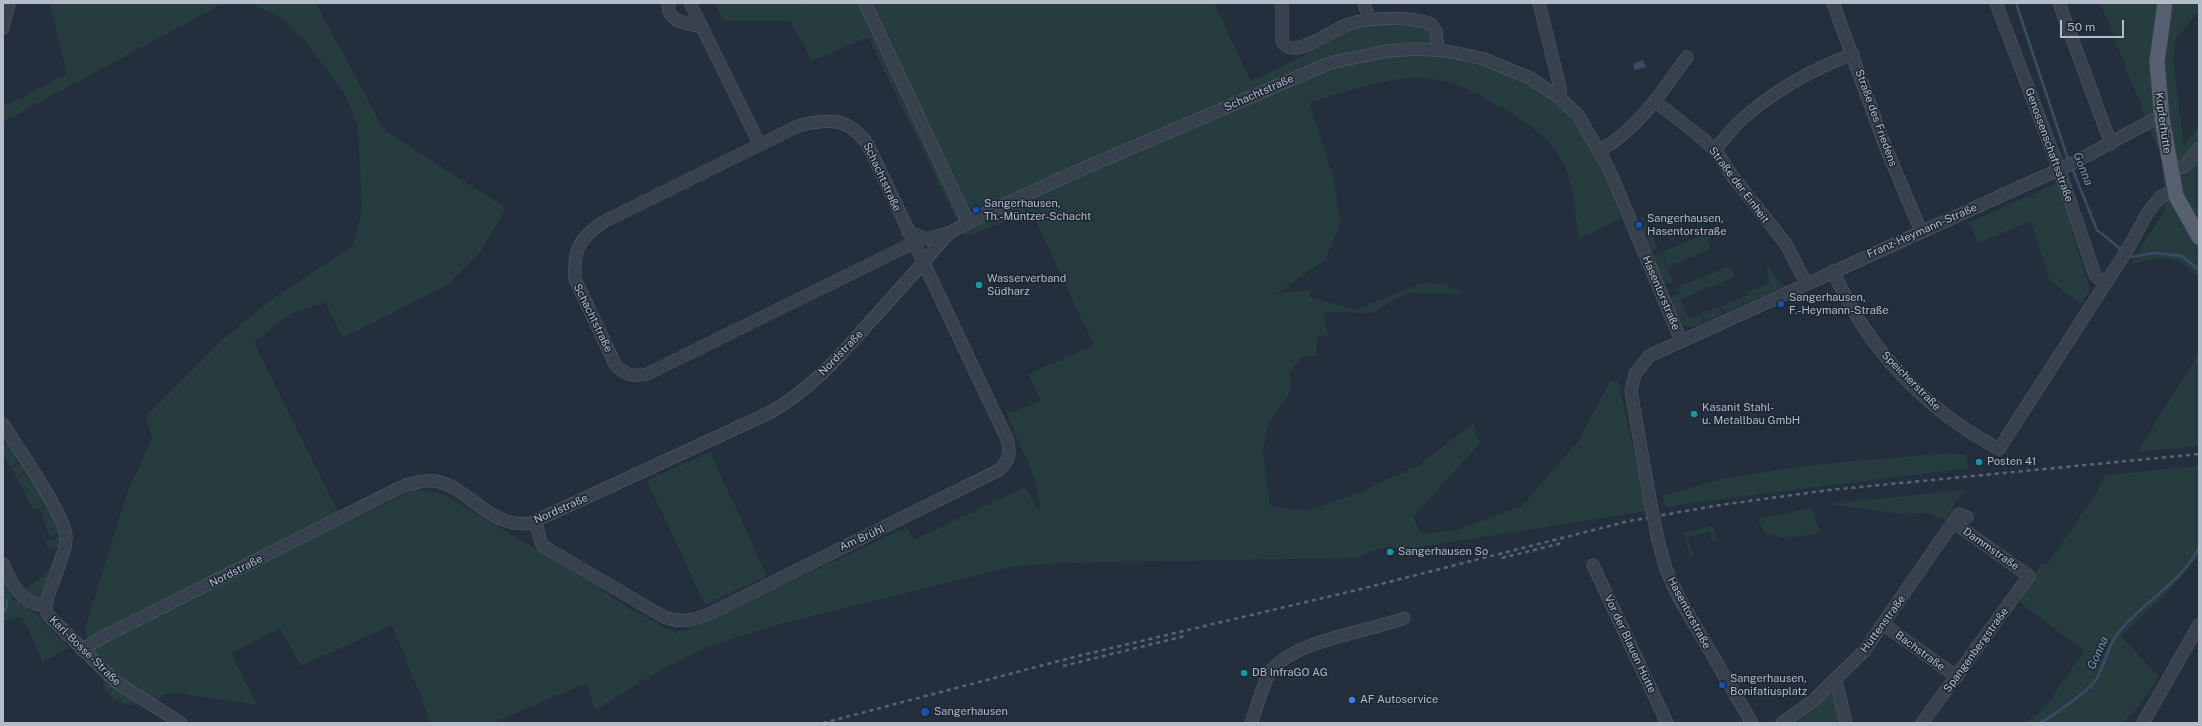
<!DOCTYPE html>
<meta charset="utf-8">
<style>
body{margin:0}
#map{position:relative;width:2202px;height:726px;overflow:hidden;background:#242f3e;font-family:"Public Sans",sans-serif}
canvas{display:block}
.frame{position:absolute;inset:0;border:4px solid #b4bcc9;pointer-events:none}
.scale{position:absolute;left:2060px;top:20px;width:64px;height:18px;box-sizing:border-box;border:2px solid #b4bcc9;border-top:0;padding-left:5px;font-size:12px;line-height:14px;white-space:nowrap;color:#b4bcc9;-webkit-text-stroke:3px #1d2633;paint-order:stroke}
</style>
<div id="map">
<canvas width="2202" height="726"></canvas>
<div class="frame"></div>
<div class="scale">50 m</div>
</div>
<script>
const context = document.querySelector('canvas').getContext('2d');
context.lineJoin = 'round';
function fillPath(path, color) { context.fillStyle = color; context.fill(path, 'evenodd'); }
function trace(path, color, width, dash) { context.strokeStyle = color; context.lineWidth = width; context.lineCap = dash ? 'butt' : 'round'; context.setLineDash(dash || []); context.stroke(path); }
function write(font, color, halo, rows, align = 'center') {
  context.font = font + ' "Public Sans",sans-serif'; context.lineWidth = 3; context.setLineDash([]); context.textBaseline = 'middle'; context.strokeStyle = halo; context.fillStyle = color; for (const [text, x, y, turn = 0] of rows) {
    context.save(); context.translate(x, y); context.rotate((+turn || 0) * Math.PI / 180); context.textAlign = isNaN(turn) ? turn : align; if (halo) context.strokeText(text, 0, 0); context.fillText(text, 0, 0); context.restore();
  }
}
const green = new Path2D(`
 M50,3H224L3,122V107L67,74Z
 M251,3H316L384,130L506,208L482,250L448,285L343,338L325,302L290,314L254,342L344,524L415,489L443,494L588,580L625,606L676,633L689,629L907,527L914,540L1024,487L1041,513L1036,482L1007,414L1041,401L1028,374L1094,345L1031,211L965,237L868,37L812,61L790,21H724L714,3H800L801,5L805,3H1214L1251,81L1302,57L1354,28L1375,24L1427,27L1431,39L1432,56H1442C1505,70 1558,84 1590,146C1602,169 1611,195 1621,219L1579,239C1575,214 1574,187 1564,165C1553,141 1528,122 1505,110C1491,102 1477,93 1462,87C1414,65 1356,89 1309,103L1334,179L1340,224L1325,260L1276,294L1309,290L1310,297L1355,310L1423,283L1447,285L1463,294L1411,293L1392,301L1373,313L1323,312L1328,336H1318L1316,356H1303L1289,373L1291,391L1268,424L1263,454L1270,506L1307,511L1358,493L1419,465L1473,423L1480,443L1413,517L1422,534L1456,530L1522,506L1579,440L1610,381H1618L1647,511L1419,547L1381,548L1358,558L1054,563L1010,567L780,624L707,647L666,667L595,710L587,683L492,723H431L392,625L301,666L280,628L231,653L257,705L176,693L164,694L157,700C134,688 107,671 93,649C89,644 87,635 85,628L128,490L152,439L146,416L223,339L276,296L353,246L362,209L358,126L344,93L305,41L281,18Z
 M2100,3H2199V11L2176,38L2173,60L2184,145L2199,127V277L2178,260L2156,258L2131,264L2164,211L2163,162Z
 M2057,183L2090,289L2082,304L2050,281L2031,221L1979,243L1968,223Z
 M1643,217L1658,248L1651,251L1637,221Z
 M1707,233L1710,238L1708,239L1710,249L1668,267L1662,252Z
 M1660,252L1673,282L1664,285L1652,257Z
 M1766,260L1773,274L1784,286L1745,304L1742,297L1748,295L1747,292L1769,283Z
 M1730,266L1735,277L1681,299L1689,319L1700,315L1703,323L1690,328L1684,326L1670,298L1680,293L1678,287Z
 M1741,298L1743,304L1725,313L1722,306Z
 M1720,306L1723,313L1705,322L1702,314Z
 M2199,353V446L2137,452Z
 M8,443L19,462L10,466L3,453V446Z
 M710,452L767,576L705,605L647,480Z
 M1948,453L1966,455L1968,468L1714,500L1666,507L1663,496L1721,479L1811,465Z
 M20,463L26,473L17,478L11,468Z
 M2199,466V555L2169,591L2121,636L2159,677L2139,706L2123,723H2024L2044,709L2084,651L2018,601L2041,564L2049,562L2098,490L2105,475Z
 M27,474L47,506L34,510L17,479Z
 M1964,490L1945,520L1926,513L1904,514L1826,504Z
 M48,507L60,534L50,537L40,510Z
 M1811,508L1821,533L1786,538L1766,534L1757,519Z
 M1713,526L1717,539L1712,542L1710,532L1688,537L1693,556L1690,557L1684,532Z
 M60,536V548L47,547L45,542Z
 M56,550L61,551L42,598L40,600L22,591C39,580 52,571 56,550Z
 M3,578L13,600L23,601L69,648L43,662L22,617L3,621Z
 M103,680H105L139,704C127,707 112,700 104,690Z
 M1828,694H1837L1843,723H1795Z`);
const water = new Path2D(`
 M1643,60L1646,67L1635,70L1633,64Z`);
const stream = new Path2D(`
 M2016,3L2069,162
 M2072,168L2097,230L2122,250
 M2127,255L2131,257L2154,253L2182,256L2199,270
 M3,588V589
 M3,611L6,609L7,600
 M2040,723C2054,715 2090,690 2097,678C2105,664 2108,646 2118,633C2140,604 2185,580 2199,547`);
const minor = new Path2D(`
 M670,3L668,5C668,23 687,23 702,27
 M690,3L760,145
 M865,3L968,222
 M1282,3V40C1284,46 1289,49 1296,48C1312,46 1329,33 1344,26C1363,17 1411,16 1431,24L1436,31L1438,50
 M1364,3L1369,19
 M1539,3L1560,88V98
 M1833,3L1886,148L1921,231
 M1996,3L2059,169L2095,275L2105,285
 M2059,3L2111,144
 M3,28L9,3
 M1655,101L1703,139L1718,154L1733,177L1786,244L1806,283
 M1714,150C1723,141 1730,131 1739,122C1773,91 1810,70 1853,54
 M1599,151C1638,129 1662,92 1687,57
 M2170,171L2185,166L2199,148
 M908,232L927,239L949,233L986,213L1082,169L1330,63L1387,51L1417,49L1447,51L1484,59L1530,78L1560,98L1578,115L1608,167L1681,340
 M1833,271C1867,348 1924,409 1999,449L2129,247L2148,212L2160,197L2174,191
 M3,424C16,445 65,515 66,536C67,559 40,601 47,614L116,682L181,723
 M1650,500L1631,391L1635,374L1649,356L2073,163L2151,121L2162,119
 M535,521L542,545L548,549L664,617C685,625 700,618 719,609L999,470C1009,462 1011,451 1007,439L868,145C849,117 828,118 798,126L605,221C580,237 573,249 575,279L616,366C627,375 633,377 647,374L913,243
 M1658,540L1666,569L1679,598L1752,723
 M3,564C12,584 20,603 45,606
 M1593,565L1667,723
 M1883,624L1957,677
 M82,650L101,638L401,487C412,483 423,480 434,481C467,485 490,530 531,523L769,413C809,391 838,358 868,324C896,294 922,264 949,233
 M1836,681L1846,723
 M1251,723C1256,711 1264,680 1270,672C1296,639 1366,633 1404,618
 M1782,723L1814,700L1864,651L1959,514L1967,517
 M1922,723L2029,576L1953,522
 M2143,723L2199,625`);
const major = new Path2D(`
 M2165,3L2157,62L2162,119L2176,196L2199,237`);
const rail = new Path2D(`
 M1502,558L1562,543
 M1063,666L1185,636
 M823,723L1078,656L1361,589L1629,521L1720,505L1829,490L2199,454`);
const minorBridge = new Path2D(`
 M1650,500L1658,540`);
const markers = [
 [976,210,4,"#1a4fb4"],
 [1639,225,4,"#1a4fb4"],
 [979,285,4,"#0f9aa8"],
 [1781,304,4,"#1a4fb4"],
 [1694,414,4,"#0f9aa8"],
 [1979,462,4,"#0f9aa8"],
 [1390,552,4,"#0f9aa8"],
 [1244,673,4,"#0f9aa8"],
 [1722,685,4,"#1a4fb4"],
 [1352,700,4,"#3f7fe0"],
 [925,712,5,"#1a4fb4"]
];
const streetNames = [
 ["Schachtstraße",1259,93,-24],
 ["Straße des Friedens",1876,118,70],
 ["Kupferhütte",2163,123,82],
 ["Genossenschaftsstraße",2049,145,70],
 ["Schachtstraße",882,177,65],
 ["Straße der Einheit",1739,185,53],
 ["Franz-Heymann-Straße",1922,231,-24],
 ["Hasentorstraße",1661,293,67],
 ["Schachtstraße",593,318,64],
 ["Nordstraße",841,353,-46],
 ["Speicherstraße",1911,381,45],
 ["Nordstraße",561,509,-24],
 ["Am Brühl",862,538,-24],
 ["Dammstraße",1991,549,35],
 ["Nordstraße",236,571,-27],
 ["Hasentorstraße",1689,613,62],
 ["Hüttenstraße",1883,624,-54],
 ["Vor der Blauen Hütte",1630,644,65],
 ["Spangenbergstraße",1976,650,-54],
 ["Karl-Bosse-Straße",85,651,44],
 ["Bachstraße",1920,651,36]
];
const poiNames = [
 ["Sangerhausen,",984,204],
 ["Th.-Müntzer-Schacht",984,217],
 ["Sangerhausen,",1647,219],
 ["Hasentorstraße",1647,232],
 ["Wasserverband",987,279],
 ["Südharz",987,292],
 ["Sangerhausen,",1789,298],
 ["F.-Heymann-Straße",1789,311],
 ["Kasanit Stahl-",1702,408],
 ["u. Metallbau GmbH",1702,421],
 ["Posten 41",1987,462],
 ["Sangerhausen So",1398,552],
 ["DB InfraGO AG",1252,673],
 ["Sangerhausen,",1730,679],
 ["Bonifatiusplatz",1730,692],
 ["AF Autoservice",1360,700],
 ["Sangerhausen",934,712]
];
const waterNames = [
 ["Gonna",2083,169,69],
 ["Gonna",2098,653,-66]
];
fillPath(green, '#263c3f');
fillPath(water, '#394c67');
trace(stream, '#394c67', 2.5);
trace(minor, '#565f6c', 13);
trace(major, '#414a57', 16);
trace(minor, '#38414e', 12);
trace(major, '#56606e', 15);
trace(rail, '#5a6575', 2.5, [4, 4]);
trace(minorBridge, '#565f6c', 13, []);
trace(minorBridge, '#38414e', 12);
for (const [x, y, r, color] of markers) { const dot = new Path2D(); dot.arc(x, y, r, 0, 2 * Math.PI); context.fillStyle = color; context.fill(dot); trace(dot, '#1d2633', 1.5); }
write('11px', '#b4bcc9', '#1d2633', streetNames);
write('11px', '#b4bcc9', '#1d2633', poiNames, 'left');
write('italic 12px', '#7c92b1', '#1d2633', waterNames);
</script>
